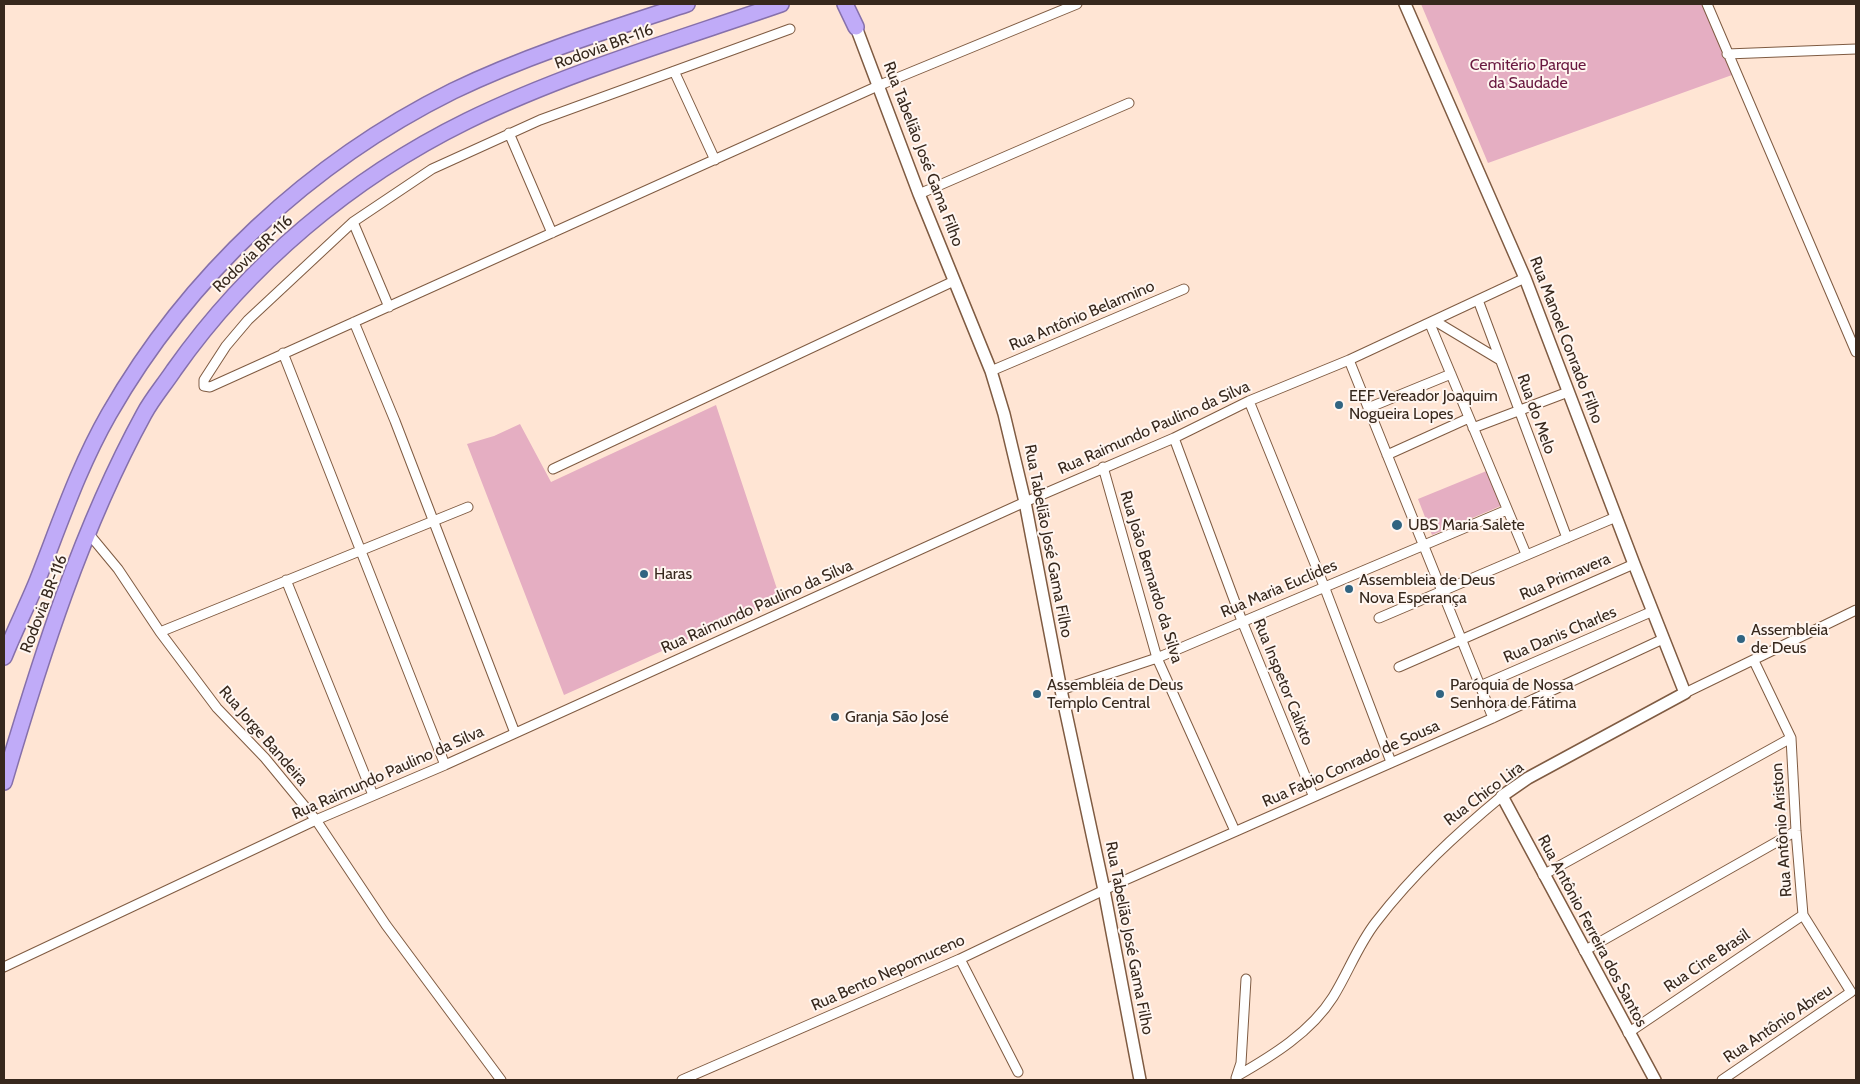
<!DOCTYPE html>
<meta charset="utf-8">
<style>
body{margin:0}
#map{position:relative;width:1860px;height:1084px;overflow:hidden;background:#ffe5d4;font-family:Cabin,sans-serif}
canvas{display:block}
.frame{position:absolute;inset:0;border:5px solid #37281d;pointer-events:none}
</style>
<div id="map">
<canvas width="1860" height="1084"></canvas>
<div class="frame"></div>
</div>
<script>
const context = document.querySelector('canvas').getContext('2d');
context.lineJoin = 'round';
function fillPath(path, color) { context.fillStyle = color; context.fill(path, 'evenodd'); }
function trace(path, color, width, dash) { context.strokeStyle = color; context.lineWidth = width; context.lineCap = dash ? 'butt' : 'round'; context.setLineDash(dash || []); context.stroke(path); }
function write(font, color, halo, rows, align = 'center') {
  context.font = font + ' Cabin,sans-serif'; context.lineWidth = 4; context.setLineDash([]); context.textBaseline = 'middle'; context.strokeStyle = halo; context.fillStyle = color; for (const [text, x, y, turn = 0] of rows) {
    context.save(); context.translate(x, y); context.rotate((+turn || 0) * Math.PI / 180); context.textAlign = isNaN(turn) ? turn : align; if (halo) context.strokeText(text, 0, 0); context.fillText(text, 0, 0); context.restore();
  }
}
const green = new Path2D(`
 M1421,4H1703L1732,75L1488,163Z
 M716,405L780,598L564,695L467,444L494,436L520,424L551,482Z
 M1489,470L1503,505L1432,535L1418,499Z`);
const minor = new Path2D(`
 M1707,4L1856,352
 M790,29L540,120L432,169L353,222L248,320L226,346L204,380V386L210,387L880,85L1077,4
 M1727,54L1856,49
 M674,71L715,160
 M509,133L552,233
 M919,194L1129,103
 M353,222L389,307
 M1478,300L1567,538
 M1435,321L1500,360
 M354,322L395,421L515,733
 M1430,324L1526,554
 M283,353L445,765
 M1349,360L1493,718
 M991,371L1184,289
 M1249,401L1324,586L1391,762
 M1368,408L1451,374
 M1473,428L1568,392
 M1174,438L1242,621L1313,795
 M1387,455L1469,418
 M1103,467L1157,658L1235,831
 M553,469L954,281
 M89,534L118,569L160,632L217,708L265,758L316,820L386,925L501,1080
 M286,580L373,795
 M1379,618L1616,517
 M160,632L468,507
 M1399,667L1634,564
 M1480,686L1653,611
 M1061,690L1157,658L1507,510
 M1685,693L1856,610
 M1543,875L1791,738
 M1584,951L1796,831
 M960,959L1018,1072
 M4,967L316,820L445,765L1025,502L1174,438L1249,401L1349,360L1525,278
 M1628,1033L1803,915
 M1237,1076C1272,1056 1311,1032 1333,997C1348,973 1358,945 1376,922C1413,874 1455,835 1502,796
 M1236,1078L1241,1063L1246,979
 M682,1080L960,959L1123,881L1493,718L1663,639
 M1722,1080L1851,992L1803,915L1796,831L1791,738L1754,661`);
const tertiary = new Path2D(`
 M1405,4L1525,278L1634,564L1685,693L1528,778L1502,796L1655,1080
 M856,27L919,194L991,371L1004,414L1025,502L1061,690L1104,890L1140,1080`);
const trunk = new Path2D(`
 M845,4L856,27
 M4,657C14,632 26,608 36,584C59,526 78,468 109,414C188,276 310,162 453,91C528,55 608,30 687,4
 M4,782C41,657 81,529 144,414C152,399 164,385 174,370C248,265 351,178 467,121C565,73 677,40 781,4`);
const markers = [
 [1339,405,5,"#316481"],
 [1397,525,6,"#316481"],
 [644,574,5,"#316481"],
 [1349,589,5,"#316481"],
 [1741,639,5,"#316481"],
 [1037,694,5,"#316481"],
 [1440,694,5,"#316481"],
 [835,717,5,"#316481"]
];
const streetNames = [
 ["Rodovia BR-116",604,47,-20],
 ["Rua Tabelião José Gama Filho",923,154,69],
 ["Rodovia BR-116",253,254,-44],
 ["Rua Antônio Belarmino",1082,316,-23],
 ["Rua Manoel Conrado Filho",1566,340,69],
 ["Rua do Melo",1536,414,70],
 ["Rua Raimundo Paulino da Silva",1154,428,-24],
 ["Rua Tabelião José Gama Filho",1048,541,79],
 ["Rua João Bernardo da Silva",1151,577,73],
 ["Rua Primavera",1565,577,-23],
 ["Rua Maria Euclides",1279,589,-23],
 ["Rodovia BR-116",44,604,-69],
 ["Rua Raimundo Paulino da Silva",757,607,-24],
 ["Rua Danis Charles",1560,635,-23],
 ["Rua Inspetor Calixto",1283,682,68],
 ["Rua Jorge Bandeira",263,736,49],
 ["Rua Fabio Conrado de Sousa",1351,764,-24],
 ["Rua Raimundo Paulino da Silva",388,773,-24],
 ["Rua Chico Lira",1484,794,-37],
 ["Rua Antônio Ariston",1782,830,-94],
 ["Rua Antônio Ferreira dos Santos",1592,931,62],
 ["Rua Tabelião José Gama Filho",1129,938,79],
 ["Rua Cine Brasil",1707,961,-34],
 ["Rua Bento Nepomuceno",888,973,-24],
 ["Rua Antônio Abreu",1778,1024,-34]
];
const parkNames = [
 ["Cemitério Parque",1528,65],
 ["da Saudade",1528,83]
];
const poiNames = [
 ["EEF Vereador Joaquim",1349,396],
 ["Nogueira Lopes",1349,414],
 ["UBS Maria Salete",1408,525],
 ["Haras",654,574],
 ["Assembleia de Deus",1359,580],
 ["Nova Esperança",1359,598],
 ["Assembleia",1751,630],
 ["de Deus",1751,648],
 ["Assembleia de Deus",1047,685],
 ["Templo Central",1047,703],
 ["Paróquia de Nossa",1450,685],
 ["Senhora de Fátima",1450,703],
 ["Granja São José",845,717]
];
fillPath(green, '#e5aec2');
trace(minor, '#7f5b42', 11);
trace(tertiary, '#7f5b42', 14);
trace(trunk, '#8670ab', 18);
trace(minor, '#fff', 9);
trace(tertiary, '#fff', 11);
trace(trunk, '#c0abf8', 15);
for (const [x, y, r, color] of markers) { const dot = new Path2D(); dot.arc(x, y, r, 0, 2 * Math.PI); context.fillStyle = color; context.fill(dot); trace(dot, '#fff6f1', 2); }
write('16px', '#37281d', '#fff6f1', streetNames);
write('16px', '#6a1940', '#fff6f1', parkNames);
write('16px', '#37281d', '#fff6f1', poiNames, 'left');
</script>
